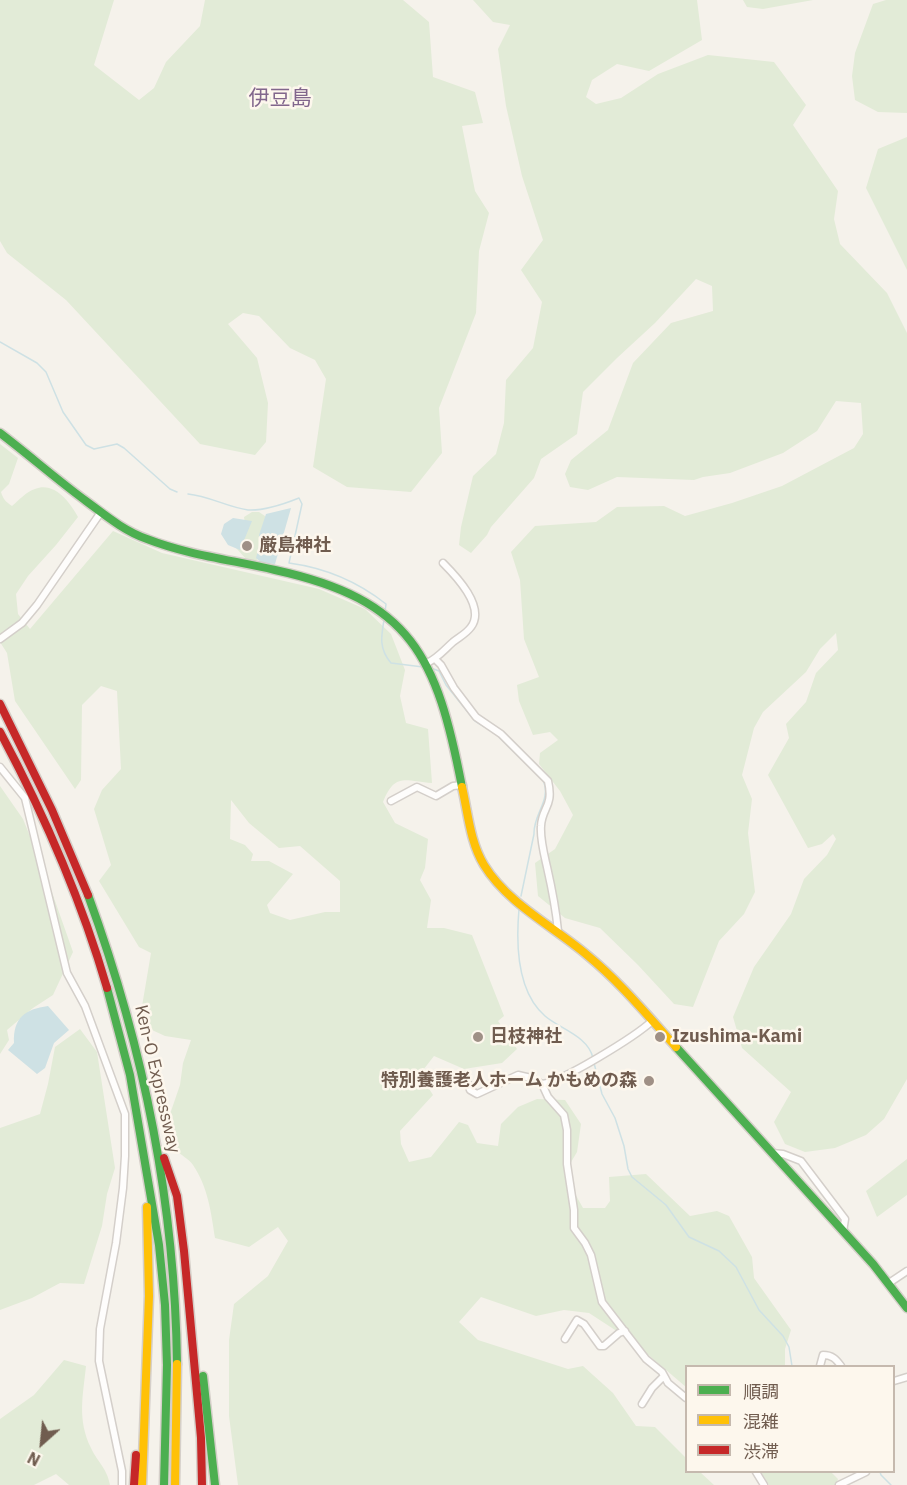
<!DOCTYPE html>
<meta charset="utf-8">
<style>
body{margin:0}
#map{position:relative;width:907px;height:1485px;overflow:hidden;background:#f5f2eb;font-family:"IBM Plex Sans","Noto Sans JP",sans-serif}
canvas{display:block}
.legend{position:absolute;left:685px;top:1365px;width:210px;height:108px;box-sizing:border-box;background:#fdf7ed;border:2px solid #c5b9ae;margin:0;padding:8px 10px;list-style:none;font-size:18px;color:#705c4f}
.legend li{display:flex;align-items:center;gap:12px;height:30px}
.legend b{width:30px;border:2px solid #c5b9ae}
.north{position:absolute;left:12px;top:1413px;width:60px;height:60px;-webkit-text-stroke:4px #fdf7ed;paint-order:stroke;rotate:207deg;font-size:16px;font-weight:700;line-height:24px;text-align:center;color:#705c4f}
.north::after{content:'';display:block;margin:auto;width:21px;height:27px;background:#705c4f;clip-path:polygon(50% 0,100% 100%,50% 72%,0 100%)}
</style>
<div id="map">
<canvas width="907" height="1485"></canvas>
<ul class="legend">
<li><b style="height:8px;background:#4caf50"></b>順調</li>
<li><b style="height:8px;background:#ffc107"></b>混雑</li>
<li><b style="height:8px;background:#c62828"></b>渋滞</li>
</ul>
<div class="north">N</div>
</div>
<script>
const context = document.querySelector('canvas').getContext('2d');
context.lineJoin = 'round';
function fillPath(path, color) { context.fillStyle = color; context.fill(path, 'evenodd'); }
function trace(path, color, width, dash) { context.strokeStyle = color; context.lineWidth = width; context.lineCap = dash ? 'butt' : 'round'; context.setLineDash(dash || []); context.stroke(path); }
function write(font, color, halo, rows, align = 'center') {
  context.font = font + ' "IBM Plex Sans","Noto Sans JP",sans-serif'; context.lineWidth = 5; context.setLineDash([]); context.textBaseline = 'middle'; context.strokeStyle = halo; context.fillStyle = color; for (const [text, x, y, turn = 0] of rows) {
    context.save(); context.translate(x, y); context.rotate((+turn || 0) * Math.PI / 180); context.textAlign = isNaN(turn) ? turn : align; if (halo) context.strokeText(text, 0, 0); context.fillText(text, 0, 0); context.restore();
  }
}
const green = new Path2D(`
 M0,0H114L94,65L139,100L154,88L166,62L200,26L205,0H403L429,22L433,77L475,92L483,123L462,126L475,191L489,213L479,251L476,313L439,408L442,453L411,492L347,487L313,467L326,379L315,360L290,348L259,316L243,313L228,324L257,358L268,403L266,442L255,455L200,444L66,300L7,253L0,241Z
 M473,0H697L702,40L649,71L617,64L592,80L586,97L596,104L621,98L658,74L708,55L774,62L806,105L793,125L838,191L834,219L840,244L887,293L907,333V1079L884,1119L866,1135L835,1148L805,1152L785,1144L774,1122L791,1092L742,1048L733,1017L754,967L791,914L804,879L827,855L836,839L833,834L822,844L808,848L768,775L789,738L786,724L806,702L816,673L838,650L836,633L820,649L806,672L763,712L754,728L742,775L752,799L748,833L755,892L744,914L719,941L693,1007L674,1004L638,965L600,928L565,918L538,896L535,863L555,849L573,815L560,791L539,764L540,753L558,740L550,732L533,735L519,701L517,685L539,677L524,639L520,580L511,552L535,526L596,522L617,507L664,506L685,516L732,503L782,486L854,448L863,434L861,403L836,401L817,431L783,453L730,473L703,477L694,480L617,477L588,490L570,487L565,474L571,460L608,430L633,363L671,323L713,311L712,286L696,279L655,323L617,358L583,392L577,434L541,459L534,478L491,527L487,535L471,553L459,545L461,527L473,476L496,454L504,423L506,380L533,348L542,302L521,270L543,240L522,176L506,106L498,49L510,25L493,22Z
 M743,0H813L763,9L747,7Z
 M886,0H907V113L878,112L855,100L852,76L855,53L873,4Z
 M907,137V270L866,188L878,149Z
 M0,444L18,458L9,484L1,492C3,499 6,502 12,506C19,500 26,492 35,489C54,481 70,502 78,517L56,545L28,576L16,594L18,614L30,629L113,531L162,553L319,589L365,609L391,634L405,670L400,696L406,723L428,729L432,783C405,781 395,772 383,802L395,823L428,839L425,868L420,880L431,900L427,928H444L472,935L504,1016L498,1021L517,1049L502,1063L464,1069L434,1056L420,1074L433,1095L400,1131L401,1144L409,1162L431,1157L459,1122L468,1125L477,1143L498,1146L501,1124L518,1107L537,1099L565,1100L581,1124L577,1152L564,1174L583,1208H605L610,1201L609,1177L646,1174L690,1216L717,1211L729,1216L752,1257L754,1278L791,1330L785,1349V1366H686V1387L632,1341L589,1313L564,1310L536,1316L481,1297L459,1322L478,1340L568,1369L583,1366L613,1393L636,1426L655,1427L686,1458V1472H700L714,1485H238L229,1416V1340L234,1304L268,1276L288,1241L278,1227L249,1247L215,1238C211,1212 208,1187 193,1165C189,1159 181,1155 175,1150L169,1117L180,1085L183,1063L191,1040L165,1036L139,1024L151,953L139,947L99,881L111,865L94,809L102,790L121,769L117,691L101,686L82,705L81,780L75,789L15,701L7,653L0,642ZM231,800L249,823L279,848L300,846L340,881V912H325L290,920L270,913L267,905L293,874L269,861H251L253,854L245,845L230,839Z
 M252,512H259L268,518L260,557L257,560H247L236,548L245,524L244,517Z
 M0,786L23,819L48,881L73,952L53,995L33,1008L7,1030L9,1040L0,1054Z
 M80,1029L97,1052L115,1168L107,1194L102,1226L84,1284L60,1283L32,1298L0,1310V1128L40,1114L48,1084L55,1047Z
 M907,1159V1195L877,1217L866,1191Z
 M64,1360L86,1366C83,1396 77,1419 91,1448C98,1463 107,1468 110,1485H69L56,1474L34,1485H0V1419L34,1395Z
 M761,1472H831L838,1479L836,1485H769Z`);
const water = new Path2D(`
 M291,508L275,564L262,563L256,558L260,543L259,535L266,514Z
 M233,518L252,521L240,550L228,545L221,534L224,524Z
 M48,1006L69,1030L54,1043L45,1068L37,1074L8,1050L14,1043C13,1018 25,1009 48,1006Z`);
const stream = new Path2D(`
 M0,342L37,363L46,372L63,412L86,445L94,449L117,444L124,448L170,489L177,492
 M188,494C209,496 227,507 248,510C264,511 284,504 299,498L302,504L289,563C326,568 357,581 386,604L385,612
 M384,620C381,637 379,649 391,663L423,667
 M431,668L439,671L446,685L475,721L496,734L543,780C552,800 533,814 534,834L521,896
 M519,909C516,943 516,991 545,1016C560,1029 588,1036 593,1058
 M594,1063L602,1094L615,1118L624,1146L628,1169L632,1177L666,1205L689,1237L719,1251L736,1267L759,1310L783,1336L789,1347L792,1366
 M880,1472L881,1475L891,1485`);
const street = new Path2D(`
 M0,639L22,623L37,605L101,512
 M435,659L441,665L454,688L476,717L501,734L548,781C554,807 542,807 541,826C540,839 544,854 547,867C552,889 556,910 558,931
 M427,663C438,658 444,650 453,642C459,637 466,634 471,627C486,607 456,576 443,563
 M0,767L25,798L67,973L85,1006L125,1114V1156L123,1188L116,1243L100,1329L99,1361L122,1471V1485
 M391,801L417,787L436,796L453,786L463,785
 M652,1021C636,1036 562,1082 542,1084L548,1097L564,1115L567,1130V1164L574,1210V1228L585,1243L591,1255L602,1302L646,1359L662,1372L668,1383L686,1398
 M467,1080L470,1090L477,1094L518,1075L531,1078L542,1084
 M772,1153L783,1154L801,1161L845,1219L843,1232
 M889,1283L907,1271
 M565,1339L577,1320L584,1324L600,1346H604L619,1333L625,1331
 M820,1366L823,1355C832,1355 836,1359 841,1366
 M894,1381L907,1377
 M642,1404L652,1388L664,1376
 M756,1472L764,1485
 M839,1485L866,1472`);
const fast = new Path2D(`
 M0,433C29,455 56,479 86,501C105,515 124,531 147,539C188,555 232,560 275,570C412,600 437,657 462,787
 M88,895C143,1045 175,1203 177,1364
 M107,988L130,1075L159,1245L165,1305L167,1365L164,1485
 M676,1047L873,1264L907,1308
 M203,1376L215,1485`);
const slow = new Path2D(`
 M462,787C468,813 470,842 484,865C508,904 553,926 587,955C620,982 647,1015 676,1047
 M142,1485L149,1296L147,1207
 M175,1485L177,1364`);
const jam = new Path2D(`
 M0,704L52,810L88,895
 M0,732C44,814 81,899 107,988
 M164,1158L177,1196L184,1251L201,1438L202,1485
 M134,1485L136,1455`);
const markers = [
 [247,546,6,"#9f9086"],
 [478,1037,6,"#9f9086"],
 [660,1037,6,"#9f9086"],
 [649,1081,6,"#9f9086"]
];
const poiNames = [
 ["厳島神社",259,546],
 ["日枝神社",490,1037],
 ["Izushima-Kami",672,1037],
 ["特別養護老人ホーム かもめの森",637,1081,"right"]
];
const streetNames = [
 ["Ken-O Expressway",157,1079,77]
];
const quarterNames = [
 ["伊豆島",280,99]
];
fillPath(green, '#e2ebd7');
fillPath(water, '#cee1e4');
trace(stream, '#cee1e4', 1.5);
trace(street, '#d4cfca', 9);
trace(fast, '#d5cfc9', 11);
trace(slow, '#d5cfc9', 11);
trace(jam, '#d5cfc9', 11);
trace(street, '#fefdfc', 6);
trace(fast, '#4caf50', 8);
trace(slow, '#ffc107', 8);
trace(jam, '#c62828', 8);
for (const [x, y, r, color] of markers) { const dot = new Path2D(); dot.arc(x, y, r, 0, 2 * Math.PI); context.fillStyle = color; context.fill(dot); trace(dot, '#fdf7ed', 2); }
write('bold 18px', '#705c4f', '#fdf7ed', poiNames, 'left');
write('18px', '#705c4f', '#fdf7ed', streetNames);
write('21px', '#81668c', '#fdf7ed', quarterNames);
</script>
